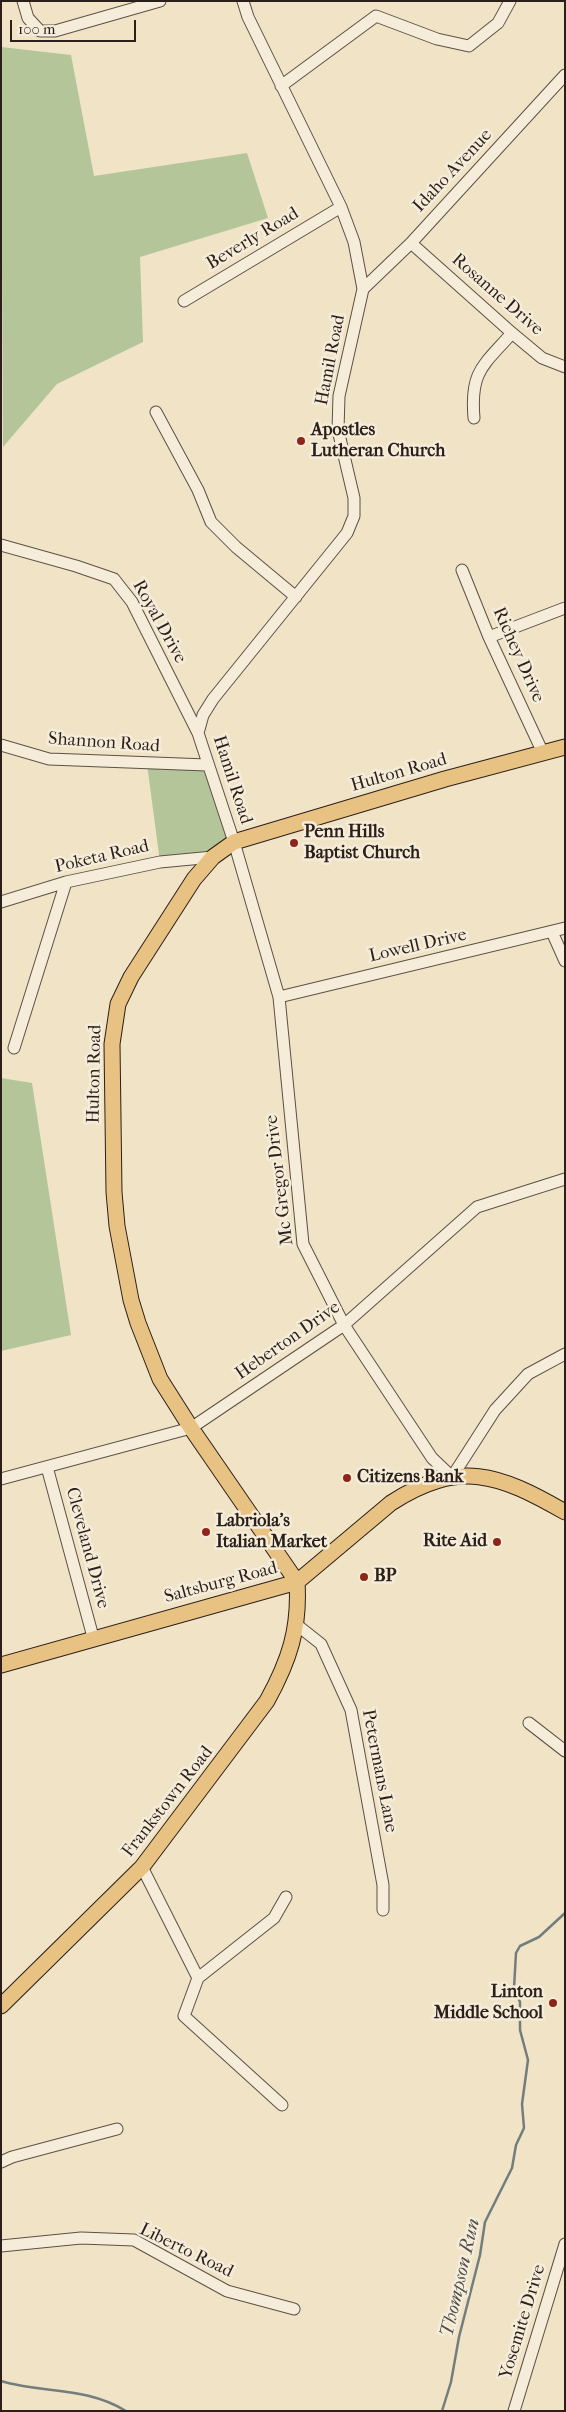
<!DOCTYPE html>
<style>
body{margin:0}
#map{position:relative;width:566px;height:2412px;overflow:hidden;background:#f0e3c6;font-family:"IM FELL French Canon",serif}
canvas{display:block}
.frame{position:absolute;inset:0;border:2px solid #2c1f1a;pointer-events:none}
.scale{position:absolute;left:10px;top:20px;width:126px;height:22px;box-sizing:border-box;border:2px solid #2c1f1a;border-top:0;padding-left:6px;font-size:15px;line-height:18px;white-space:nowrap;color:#2c1f1a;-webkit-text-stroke:4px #f5edda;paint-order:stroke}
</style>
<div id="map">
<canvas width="566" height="2412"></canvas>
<div class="frame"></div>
<div class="scale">100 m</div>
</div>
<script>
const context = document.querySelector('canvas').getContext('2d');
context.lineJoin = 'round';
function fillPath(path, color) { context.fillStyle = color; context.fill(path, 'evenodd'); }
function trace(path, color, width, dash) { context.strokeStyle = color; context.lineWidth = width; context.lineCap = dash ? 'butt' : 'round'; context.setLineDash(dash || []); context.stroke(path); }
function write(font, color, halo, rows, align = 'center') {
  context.font = font + ' "IM FELL French Canon",serif'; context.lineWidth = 5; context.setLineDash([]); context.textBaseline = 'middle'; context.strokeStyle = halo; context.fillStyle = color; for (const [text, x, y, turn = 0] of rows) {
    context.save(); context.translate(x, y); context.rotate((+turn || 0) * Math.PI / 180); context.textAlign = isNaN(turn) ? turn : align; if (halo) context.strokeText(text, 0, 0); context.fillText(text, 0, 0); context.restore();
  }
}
const green = new Path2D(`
 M1,47L71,55L94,176L247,153L268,218L140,257L143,342L57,384L3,447Z
 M147,764L207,765L234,842L213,857L160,862Z
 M1,1078L32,1083L71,1335L1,1351Z`);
const stream = new Path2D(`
 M1,2381C44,2394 85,2386 126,2411
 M442,2411L451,2382L459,2337L480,2255L485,2222L512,2168L516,2145L524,2128L522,2104L528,2060L520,2030V2002L514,1988L516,1953L520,1946L539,1937L565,1913`);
const minor = new Path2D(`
 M23,1L28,18L40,31H55L160,1
 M243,1L248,17L341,207L354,242L363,289L339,396L338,430L354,498V516L347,533L213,699L203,715L198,733L234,842L279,997L303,1244L344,1325L432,1458L452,1477L495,1410L528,1374L565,1354
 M281,86L376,16L437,39L469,46L498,23L510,1
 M411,243L512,333L542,358L565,367
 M363,289L411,243L565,75
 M184,301L341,207
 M156,412L198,490L211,522L236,547L296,597
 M474,418C470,371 483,366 512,333
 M1,545L76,566L114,579L132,602L198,733
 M462,570L489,637L543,753
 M489,637L565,608
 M1,745L49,759L207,765
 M1,902L66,882L160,862L213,857
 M552,932L565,961
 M279,997L565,928
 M14,1048L66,882
 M47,1467L93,1637
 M1,1479L191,1428L344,1325L477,1207L565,1179
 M297,1625L321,1644L351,1710L383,1885V1910
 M529,1723L565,1751
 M142,1867L198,1978L184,2016L282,2105
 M198,1978L274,1918L286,1897
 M1,2162L12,2157L117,2129
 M1,2246L81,2238L134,2240L227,2291L294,2309
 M514,2411L565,2244`);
const major = new Path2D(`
 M297,1582L191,1428L160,1379L138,1323L131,1300L117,1226L114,1192L112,1044L118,1004L131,977L194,879L213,857L234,842L445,779L565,747
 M1,1665L297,1582L391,1503C459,1459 499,1474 565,1512
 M1,2006L142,1867L267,1701C289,1661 300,1629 297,1582`);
const markers = [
 [301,441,5,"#8f2418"],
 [294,843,5,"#8f2418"],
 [347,1478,5,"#8f2418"],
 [206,1532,5,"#8f2418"],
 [497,1542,5,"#8f2418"],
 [364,1577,5,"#8f2418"],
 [553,2003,5,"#8f2418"]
];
const streetNames = [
 ["Idaho Avenue",453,171,-47],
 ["Beverly Road",253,239,-31],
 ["Rosanne Drive",497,295,41],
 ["Hamil Road",331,360,-79],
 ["Royal Drive",159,622,61],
 ["Richey Drive",518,655,66],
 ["Shannon Road",104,743,4],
 ["Hulton Road",399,773,-16],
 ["Hamil Road",232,780,72],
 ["Poketa Road",102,857,-13],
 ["Lowell Drive",418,946,-13],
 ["Hulton Road",95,1074,-89],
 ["Mc Gregor Drive",280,1180,-97],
 ["Heberton Drive",288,1341,-35],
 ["Cleveland Drive",87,1548,75],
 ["Saltsburg Road",221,1583,-15],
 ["Petermans Lane",379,1771,79],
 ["Frankstown Road",168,1802,-52],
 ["Liberto Road",186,2251,26],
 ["Yosemite Drive",523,2322,-73]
];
const poiNames = [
 ["Apostles",311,431],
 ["Lutheran Church",311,452],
 ["Penn Hills",304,833],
 ["Baptist Church",304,854],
 ["Citizens Bank",357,1478],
 ["Labriola's",216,1522],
 ["Italian Market",216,1543],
 ["Rite Aid",487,1542,"right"],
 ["BP",374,1577],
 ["Linton",543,1993,"right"],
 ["Middle School",543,2014,"right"]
];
const waterNames = [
 ["Thompson Run",461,2278,-77]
];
fillPath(green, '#b4c599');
trace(stream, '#727d7e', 2.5);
trace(minor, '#5d5045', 13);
trace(major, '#2c1f1a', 17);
trace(minor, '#f5edda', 11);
trace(major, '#e8c283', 15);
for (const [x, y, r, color] of markers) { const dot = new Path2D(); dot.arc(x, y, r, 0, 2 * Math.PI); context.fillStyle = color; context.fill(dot); trace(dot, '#f5edda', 2); }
write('18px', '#2c1f1a', '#f5edda', streetNames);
write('bold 18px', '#2c1f1a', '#f5edda', poiNames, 'left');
write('italic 19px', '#4f4e4c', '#f5edda', waterNames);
</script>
